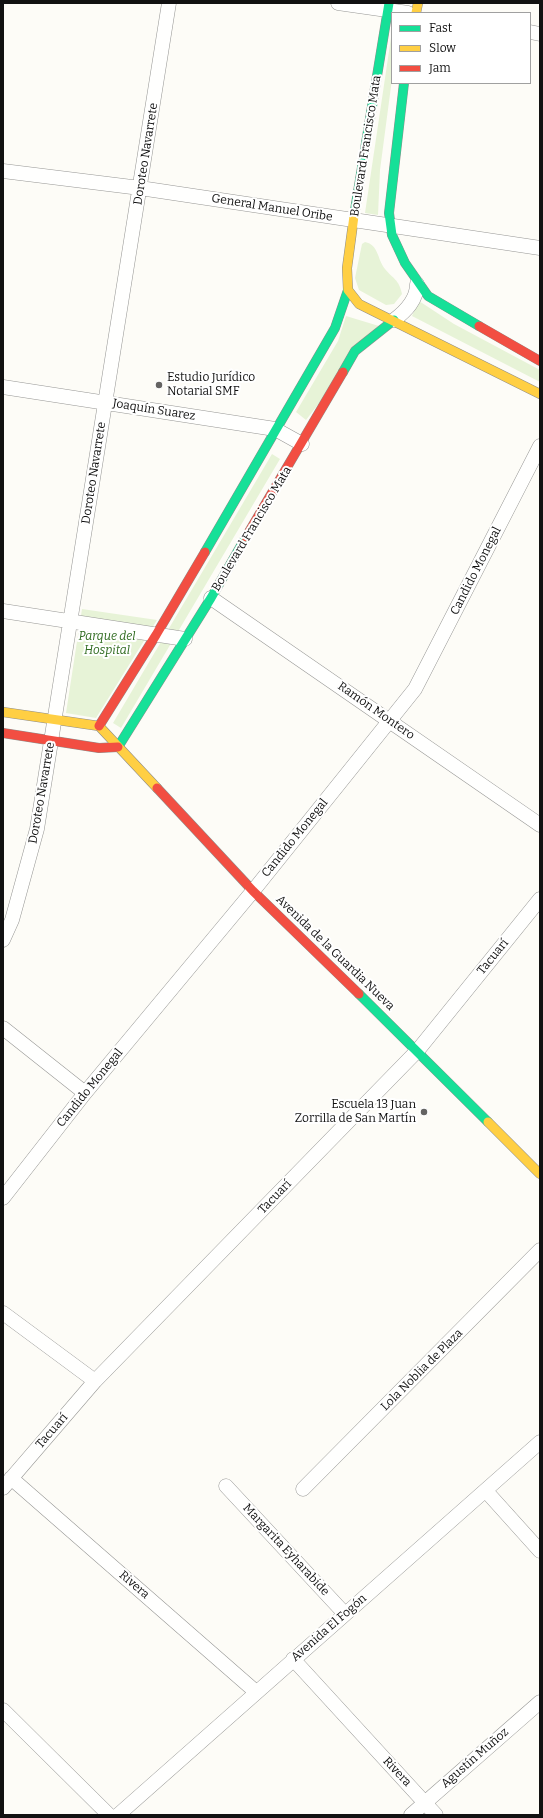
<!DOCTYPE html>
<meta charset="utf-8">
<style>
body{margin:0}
#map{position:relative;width:543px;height:1818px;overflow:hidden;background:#fdfcf7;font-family:Bitter,serif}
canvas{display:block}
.frame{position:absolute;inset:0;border:4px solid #111;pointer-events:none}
.legend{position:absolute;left:391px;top:12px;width:140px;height:72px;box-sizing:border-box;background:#fff;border:1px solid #a0a0a0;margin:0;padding:5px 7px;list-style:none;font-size:12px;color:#111}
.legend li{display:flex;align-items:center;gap:8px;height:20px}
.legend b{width:20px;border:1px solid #a0a0a0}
</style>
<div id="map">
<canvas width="543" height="1818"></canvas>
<div class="frame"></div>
<ul class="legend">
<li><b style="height:5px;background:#16e098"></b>Fast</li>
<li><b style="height:5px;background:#ffcf43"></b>Slow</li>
<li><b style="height:5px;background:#f24e42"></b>Jam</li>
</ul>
</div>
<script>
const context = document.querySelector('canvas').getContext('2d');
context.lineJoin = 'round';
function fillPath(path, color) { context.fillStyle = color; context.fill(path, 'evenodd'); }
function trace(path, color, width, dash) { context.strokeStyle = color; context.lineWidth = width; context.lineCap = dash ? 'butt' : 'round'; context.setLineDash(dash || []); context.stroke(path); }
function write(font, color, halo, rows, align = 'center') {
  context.font = font + ' Bitter,serif'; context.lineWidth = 4; context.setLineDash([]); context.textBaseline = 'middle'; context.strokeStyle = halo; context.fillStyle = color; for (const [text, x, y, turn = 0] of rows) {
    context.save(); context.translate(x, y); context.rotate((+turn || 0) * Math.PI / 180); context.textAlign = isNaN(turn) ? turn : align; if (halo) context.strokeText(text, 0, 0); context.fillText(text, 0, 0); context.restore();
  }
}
const green = new Path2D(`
 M392,31V79L380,170L378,215L365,213Z
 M365,242C379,245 377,259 385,269C393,279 399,279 402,294L394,304L386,305L359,290L355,278L362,244Z
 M419,301L454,324L540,370V382L412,316Z
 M346,316L379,326L306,420L296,412L338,341Z
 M272,454L280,459L121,728L113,723Z
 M82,609L157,620L96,718L66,713Z`);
const street = new Path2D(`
 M338,3L408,13
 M530,32L540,34
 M3,171L140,188L540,248
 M394,320C406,311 417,300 417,284
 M3,387L275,429L302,444
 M211,598L540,825
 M3,611L185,639
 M3,940L12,920L37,829L169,3
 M3,1028L85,1093
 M3,1198L85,1093L253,891L415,689L540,446
 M3,1313L95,1381
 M11,1478L256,1692
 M226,1486L345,1614
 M3,1488L95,1381L418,1050L540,899
 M303,1489L540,1250
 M486,1491L540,1551
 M293,1659L436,1815
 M3,1710L109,1815
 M118,1815L540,1442
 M411,1815L540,1702`);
const fast = new Path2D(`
 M404,83L389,213L392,235L405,263L428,296L479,326
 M354,216L389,3
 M343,372L355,351L394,320
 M205,552L335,328L348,290
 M118,747L211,598L246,537
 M359,994L488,1122`);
const slow = new Path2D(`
 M416,13L418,3
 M354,216L347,268L348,290L359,304L540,394
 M3,712L99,726L157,788
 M488,1122L540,1174`);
const jam = new Path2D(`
 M479,326L540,361
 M246,537L343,372
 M99,726L156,635L205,552
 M3,733L99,748L118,747
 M157,788L253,891L359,994`);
const markers = [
 [159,385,4,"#646362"],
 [424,1112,4,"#646362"]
];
const streetNames = [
 ["Boulevard Francisco Mata",366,146,-81],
 ["Doroteo Navarrete",146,154,-81],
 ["General Manuel Oribe",272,208,9],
 ["Joaquín Suarez",154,410,9],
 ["Doroteo Navarrete",94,473,-81],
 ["Boulevard Francisco Mata",252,529,-59],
 ["Candido Monegal",476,571,-63],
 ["Ramón Montero",376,711,35],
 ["Doroteo Navarrete",42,793,-80],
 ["Candido Monegal",295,838,-51],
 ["Avenida de la Guardia Nueva",335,953,44],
 ["Tacuarí",493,957,-51],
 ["Candido Monegal",90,1088,-51],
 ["Tacuarí",275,1197,-46],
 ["Lola Noblia de Plaza",422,1370,-45],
 ["Tacuarí",52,1431,-49],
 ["Margarita Eyharabide",286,1550,47],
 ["Rivera",134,1585,41],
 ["Avenida El Fogón",329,1628,-41],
 ["Agustín Muñoz",475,1758,-41],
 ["Rivera",397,1772,47]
];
const poiNames = [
 ["Estudio Jurídico",167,378],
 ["Notarial SMF",167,392],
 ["Escuela 13 Juan",416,1105,"right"],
 ["Zorrilla de San Martín",416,1119,"right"]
];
const parkNames = [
 ["Parque del",107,637],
 ["Hospital",107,651]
];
fillPath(green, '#e7f3d7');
trace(street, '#979795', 15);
trace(fast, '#8e8d8b', 10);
trace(slow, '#8e8d8b', 10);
trace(jam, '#8e8d8b', 10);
trace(street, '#fffffe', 14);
trace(fast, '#16e098', 9);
trace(slow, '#ffcf43', 9);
trace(jam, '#f24e42', 9);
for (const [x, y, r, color] of markers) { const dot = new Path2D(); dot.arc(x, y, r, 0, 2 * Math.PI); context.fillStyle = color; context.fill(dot); trace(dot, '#fff', 1.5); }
write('12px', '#111', '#fff', streetNames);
write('12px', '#111', '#fff', poiNames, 'left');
write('italic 12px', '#2f6b1f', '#fff', parkNames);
</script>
